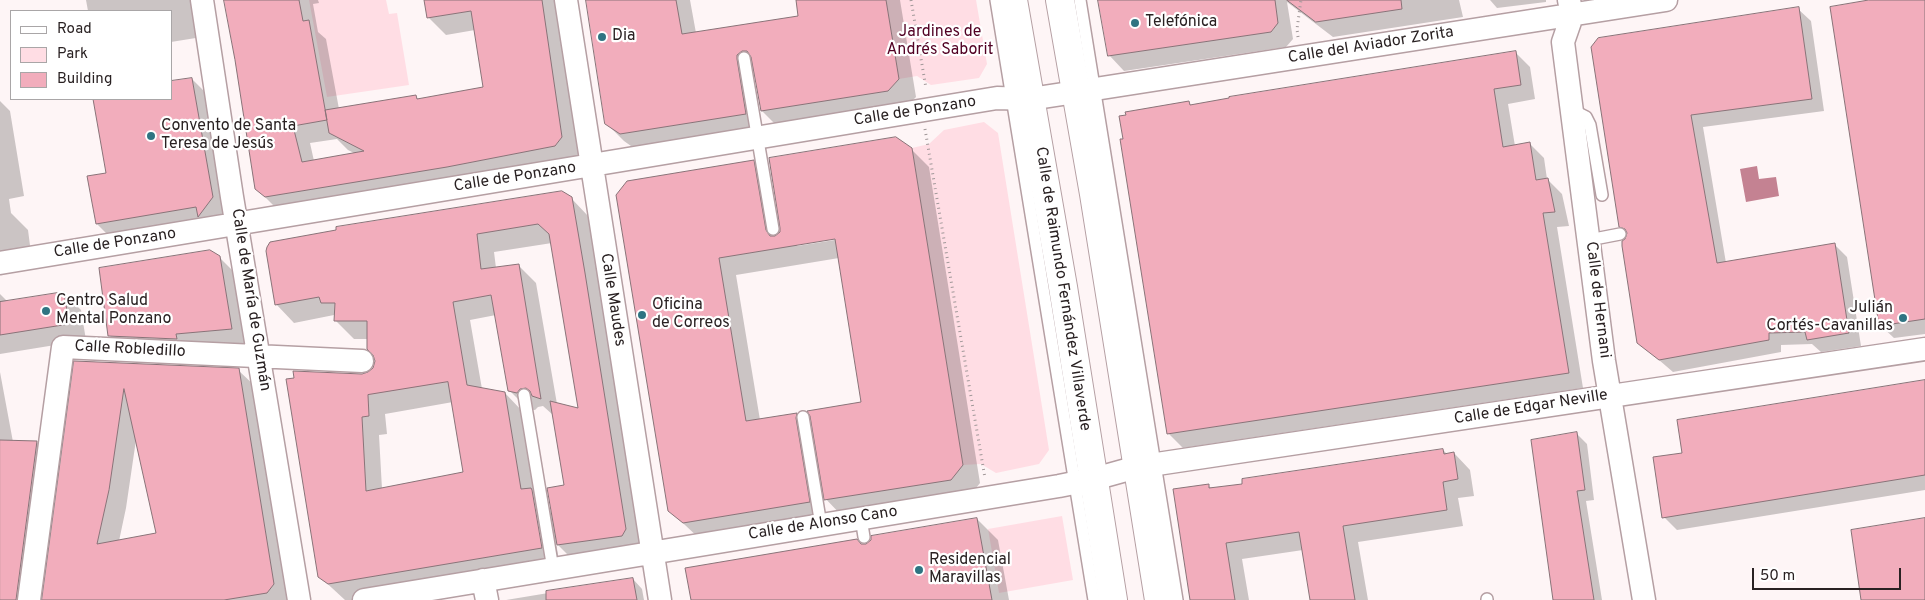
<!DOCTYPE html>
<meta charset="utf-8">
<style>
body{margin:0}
#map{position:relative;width:1925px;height:600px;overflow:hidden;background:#fef5f6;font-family:Overpass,sans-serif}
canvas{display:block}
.legend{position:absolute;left:10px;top:10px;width:162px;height:90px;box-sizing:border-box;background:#fff;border:1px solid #a9a6a7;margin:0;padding:6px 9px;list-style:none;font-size:15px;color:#292122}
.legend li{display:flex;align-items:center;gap:10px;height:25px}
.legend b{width:25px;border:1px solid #a9a6a7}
.scale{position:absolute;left:1752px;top:568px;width:149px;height:22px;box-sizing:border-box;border:2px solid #292122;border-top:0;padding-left:6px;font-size:15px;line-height:18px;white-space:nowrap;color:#292122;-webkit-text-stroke:4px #fff;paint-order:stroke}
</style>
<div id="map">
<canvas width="1925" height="600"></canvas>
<ul class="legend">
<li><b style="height:6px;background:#fff"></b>Road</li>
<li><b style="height:14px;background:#ffdde4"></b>Park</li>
<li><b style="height:14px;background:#f2adbc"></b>Building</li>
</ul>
<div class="scale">50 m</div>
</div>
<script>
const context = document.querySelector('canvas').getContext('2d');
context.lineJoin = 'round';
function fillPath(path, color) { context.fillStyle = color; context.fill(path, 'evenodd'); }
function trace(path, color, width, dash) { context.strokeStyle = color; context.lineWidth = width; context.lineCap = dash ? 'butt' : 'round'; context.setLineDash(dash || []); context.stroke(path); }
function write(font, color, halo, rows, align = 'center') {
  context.font = font + ' Overpass,sans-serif'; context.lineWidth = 4.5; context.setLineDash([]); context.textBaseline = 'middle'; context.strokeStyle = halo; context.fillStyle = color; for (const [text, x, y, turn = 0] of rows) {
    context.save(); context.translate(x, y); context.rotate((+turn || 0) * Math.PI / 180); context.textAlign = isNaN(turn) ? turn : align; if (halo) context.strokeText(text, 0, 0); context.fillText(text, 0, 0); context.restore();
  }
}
const green = new Path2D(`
 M309,0H386L389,14L397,13L409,85L327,97Z
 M886,0H976L987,64L979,78L931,85L917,76L899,79Z
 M984,122L998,133L1049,450L1039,464L996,473L981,464L963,465L912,148L929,144L944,130Z
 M1062,516L1073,580L999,593L988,529Z`);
const water = new Path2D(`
 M1757,166L1759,179L1776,177L1779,196L1746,202L1740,169Z`);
const shadow = new Path2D(`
 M86,0H196L202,37L171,42V11H88Z
 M226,0H318L319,3L313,4L318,32L326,39L339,109L416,97L419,100L484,88L475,30L446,35L428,17L425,0H556L579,155L573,164L274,206L256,188ZM337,139L348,150L356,154L314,161L310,143Z
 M587,0H690L696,33L800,17L797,0H900L916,97L905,108L779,128L762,111L755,71L754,78L763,131L638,151L624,141L606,123Z
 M1100,0H1459L1463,17L1333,37L1287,2L1293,39L1286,47L1124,71L1109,55Z
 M1490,0H1546V2L1497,8Z
 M1876,0H1925V334L1894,338L1880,325Z
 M1798,9L1811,21L1824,111L1703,127L1726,263L1835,245L1847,257L1861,346L1821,352L1812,344L1781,345V352L1673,372L1638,342L1626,240L1628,234L1620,226L1592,48Z
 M1516,53L1530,67L1535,99L1508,104L1515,146L1530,144L1544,158L1547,179L1562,194L1569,226L1557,227L1583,388L1183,448L1169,434L1189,103L1192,106Z
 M192,79L205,92L226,210L212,229L110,237L97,224L89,177L108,174L94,99H171Z
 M0,101L10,111L24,196L9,199L11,213L28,230L31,253L0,259Z
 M911,149L929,167L980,483L969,497L843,517L823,496L826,519L701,540L669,510L618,195L753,161L771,179L780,234ZM841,237V239L797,246V244ZM839,258L863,403L814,432L797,414L760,420L736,275Z
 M571,198L589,217L644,548L576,563L556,543L560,566L355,600H345L319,576L362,375L369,374L374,368L376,361L368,339H354L335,320L334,315L294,323L276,304ZM552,243L579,409L557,404L536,283L518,265L496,268L494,252ZM496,315L509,390L528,409L535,410L538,407L543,406L553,415L565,486L552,514L549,507L537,495L523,412L505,393L482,389L470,320ZM453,402L464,473L382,489L379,435L387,434L385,414Z
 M219,257L237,275L249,346L127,353L109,335Z
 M64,293L81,310L86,340L0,354V294L8,302Z
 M75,362L238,370L256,387L290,600H44ZM136,440L157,534L119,541L126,508Z
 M0,372L13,442H37L54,459L35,600H0Z
 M1925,382V490L1677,530L1664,517L1683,454Z
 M1577,434L1587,444L1594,500L1586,501L1602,600H1555Z
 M1443,450L1447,454L1454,453L1470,470L1474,496L1458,498L1463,526L1358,542L1368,600H1311L1303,550L1242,559L1249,600H1192L1208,485L1212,489L1244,485Z
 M977,519L998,540L1009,600H692L861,545Z
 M633,579L642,589L644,600H506Z`);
const building = new Path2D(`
 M224,0H299L303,21L309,20L327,120L293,126L302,162L364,151L329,133L325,110L416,95L417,99L483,87L471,11L427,18L424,0H542L562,137L555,146L447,167L265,197L255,189L235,60Z
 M586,0H676L682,34L798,16L796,0H886L899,79L888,91L761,111L751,57L747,51H742L737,55V59L746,114L620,134L605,124Z
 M1098,0H1275L1278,23L1271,32L1108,56Z
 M1287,0H1401L1402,9L1316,22Z
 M1869,0H1925V319L1879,326L1830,7Z
 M1799,7L1812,99L1691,115L1717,263L1835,243L1849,333L1807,340L1805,332L1769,333V340L1659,360L1637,343L1622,246V241L1625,239L1627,233L1625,229L1619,227L1591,47L1598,38Z
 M1516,51L1521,85L1494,89L1503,147L1530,142L1536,180L1548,178L1555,212L1543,213L1569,373L1167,434L1120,139H1123L1119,116L1126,115L1125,112L1189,101L1190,105L1229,98V97Z
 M192,78L213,197L198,217L196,207L96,224L87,176L106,173L93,99H171V81Z
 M896,137L912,148L963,465L951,480L824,500L810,416L807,411L861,402L835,239L719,258L746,421L797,413L796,418L810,502L683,523L668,511L616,195L627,181L754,160L766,230L770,236H775L780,232V228L769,158Z
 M562,191L572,197L585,273L626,529L622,536L557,545L547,488L564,485L550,401L578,408L549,234L538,224L477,234L481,269L519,264L541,399L532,396L530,391L526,388L520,389L517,393L508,391L491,295L453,302L467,385L505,392L521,489L531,488L532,490L542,548L328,584L318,577L286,379L294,378L293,371L362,374L368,372L373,368L375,361L373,355L367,349V321H334L335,303H321L319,297L275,305L266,251L267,247L270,242L336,230V227ZM448,382L463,472L366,491L362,417L369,416L368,395Z
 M210,250L220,256L232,329L176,334L177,339L108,336L99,268Z
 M64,292L69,324L0,335V302Z
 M74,361L239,368L274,584L267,593L224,600H42ZM124,389L156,533L97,544L109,490Z
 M1925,380V475L1662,518L1653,457L1682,453L1677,420Z
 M1577,432L1585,490L1577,491L1594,600H1553L1531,440Z
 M0,440L37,441L16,600H0Z
 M1443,449L1444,454L1454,452L1458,479L1443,482L1447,510L1343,526L1355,600H1310L1299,532L1226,543L1235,600H1190L1173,489L1209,484V488L1242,484V479Z
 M977,518L992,600H691L685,568L857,539L861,544H866L871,540V536Z
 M1925,518V600H1861L1851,530Z
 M633,578L637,600H546V591Z`);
const path = new Path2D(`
 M911,0L926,88
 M1298,37L1297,29L1301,0
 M925,129L985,478`);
const lane = new Path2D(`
 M996,0L1094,600
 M1080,0L1177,600
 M744,58L773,229
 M1572,110L1586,117L1590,125L1602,195
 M1589,240L1620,234
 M524,395L553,569
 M803,417L821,525
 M861,518L864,537
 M1487,599V600`);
const street = new Path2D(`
 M202,0L232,197L299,600
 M566,0L660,600
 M1569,0L1572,16L1563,42L1604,361L1644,600
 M0,263L997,98L1030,99L1076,92L1666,0
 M483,580L487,600
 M29,600L63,347L362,361
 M364,600L1059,486L1094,479L1137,467L1925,349`);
const primary = new Path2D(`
 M1013,0L1063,287L1113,600
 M1060,0L1094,194L1159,600`);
const markers = [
 [1135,23,5,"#2f7482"],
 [602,37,5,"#2f7482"],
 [151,136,5,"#2f7482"],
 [46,311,5,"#2f7482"],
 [642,315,5,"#2f7482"],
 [1903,318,5,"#2f7482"],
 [919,570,5,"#2f7482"]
];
const poiNames = [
 ["Telefónica",1145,23],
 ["Dia",612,37],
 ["Convento de Santa",161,127],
 ["Teresa de Jesús",161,145],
 ["Centro Salud",56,302],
 ["Mental Ponzano",56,320],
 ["Oficina",652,306],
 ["de Correos",652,324],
 ["Julián",1893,309,"right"],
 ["Cortés-Cavanillas",1893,327,"right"],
 ["Residencial",929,561],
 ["Maravillas",929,579]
];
const parkNames = [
 ["Jardines de",940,33],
 ["Andrés Saborit",940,51]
];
const streetNames = [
 ["Calle del Aviador Zorita",1371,46,-9],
 ["Calle de Ponzano",915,112,-9],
 ["Calle de Ponzano",515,178,-9],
 ["Calle de Ponzano",115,244,-9],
 ["Calle de Raimundo Fernández Villaverde",1062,289,81],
 ["Calle de María de Guzmán",250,300,81],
 ["Calle Maudes",612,300,81],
 ["Calle de Hernani",1597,300,83],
 ["Calle Robledillo",130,350,3],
 ["Calle de Edgar Neville",1531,408,-9],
 ["Calle de Alonso Cano",823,524,-9]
];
fillPath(green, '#ffdde4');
fillPath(water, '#c48292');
fillPath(shadow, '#0003');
fillPath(building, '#f2adbc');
trace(building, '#897378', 1);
trace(lane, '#b59fa3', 14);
trace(street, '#b59fa3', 25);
trace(primary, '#b59fa3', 30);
trace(path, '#a19899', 3, [1, 4]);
trace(lane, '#fff', 11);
trace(street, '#fff', 22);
trace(primary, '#fff', 28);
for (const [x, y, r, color] of markers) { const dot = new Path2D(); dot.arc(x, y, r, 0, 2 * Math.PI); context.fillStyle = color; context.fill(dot); trace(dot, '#fff', 2); }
write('16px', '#292122', '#fff', poiNames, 'left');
write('16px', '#510023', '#fff', parkNames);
write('16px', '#292122', '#fff', streetNames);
</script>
